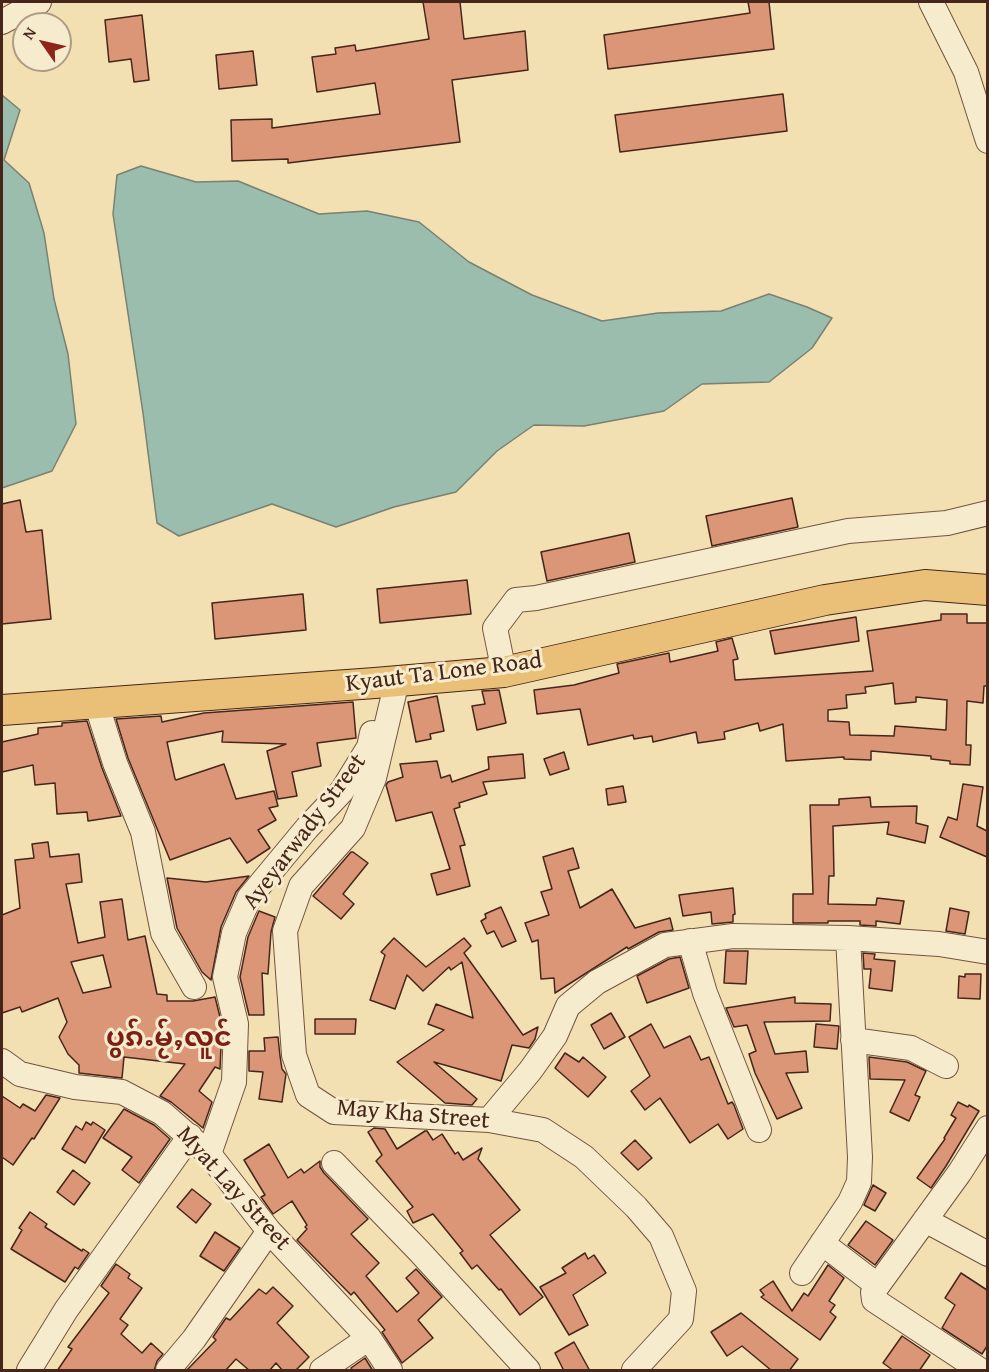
<!DOCTYPE html>
<meta charset="utf-8">
<style>
body{margin:0}
#map{position:relative;width:989px;height:1372px;overflow:hidden;background:#f3e0b2;font-family:"Gentium Book Plus",serif}
canvas{display:block}
.frame{position:absolute;inset:0;border:3px solid #46261a;pointer-events:none}
.north{position:absolute;left:12px;top:12px;width:60px;height:60px;box-sizing:border-box;background:#f7ebcd;border:2px solid #b09c85;border-radius:50%;rotate:304deg;font-size:16px;font-weight:700;line-height:24px;text-align:center;color:#46261a}
.north::after{content:'';display:block;margin:auto;width:21px;height:27px;background:#8f2418;clip-path:polygon(50% 0,100% 100%,50% 72%,0 100%)}
</style>
<div id="map">
<canvas width="989" height="1372"></canvas>
<div class="frame"></div>
<div class="north">N</div>
</div>
<script>
const context = document.querySelector('canvas').getContext('2d');
context.lineJoin = 'round';
function fillPath(path, color) { context.fillStyle = color; context.fill(path, 'evenodd'); }
function trace(path, color, width, dash) { context.strokeStyle = color; context.lineWidth = width; context.lineCap = dash ? 'butt' : 'round'; context.setLineDash(dash || []); context.stroke(path); }
function write(font, color, halo, rows, align = 'center') {
  context.font = font + ' "Gentium Book Plus","Noto Sans Myanmar",serif'; context.lineWidth = 6; context.setLineDash([]); context.textBaseline = 'middle'; context.strokeStyle = halo; context.fillStyle = color; for (const [text, x, y, turn = 0] of rows) {
    context.save(); context.translate(x, y); context.rotate((+turn || 0) * Math.PI / 180); context.textAlign = isNaN(turn) ? turn : align; if (halo) context.strokeText(text, 0, 0); context.fillText(text, 0, 0); context.restore();
  }
}
const water = new Path2D(`
 M2,95L20,110L4,160L29,183L44,233L54,299L68,354L76,424L52,471L2,488Z
 M141,166L196,182L238,181L319,214L367,211L419,222L469,262L532,295L602,321L658,313L721,311L769,294L807,307L832,318L812,348L769,382L702,384L664,411L584,426L534,425L497,451L456,492L394,507L336,527L272,504L179,536L157,523L143,413L113,214L117,175Z`);
const building = new Path2D(`
 M423,2H460L464,39L525,31L528,70L452,80L460,142L288,163V159L232,161L231,120L272,119V128L380,114L375,83L317,92L312,57L336,54L335,48L355,45L356,51L429,39Z
 M748,2H769L774,49L608,69L604,35L750,13Z
 M142,15L149,80L134,82L131,59L109,62L105,20Z
 M253,51L257,85L219,89L216,55Z
 M783,94L787,131L620,152L615,115Z
 M792,498L798,527L712,546L706,516Z
 M20,500L26,532L42,530L51,619L2,624V504Z
 M629,533L635,562L547,581L541,552Z
 M467,580L471,614L380,623L377,589Z
 M303,594L306,630L215,639L212,603Z
 M941,614H967V623H987V686H984L983,703L967,701L966,745H971L970,765L950,764V761L931,759V756L871,751V760L844,759V757L786,761L783,724L760,731L758,723L724,732L725,739L698,743L696,732L653,742L652,736L634,739L633,735L588,745L580,709L537,714L534,690L574,685L619,673L617,664L669,653L670,662L718,651L716,642L732,638L738,659L733,660L735,680L873,671L867,631L941,620ZM893,683L895,704L916,702V697L947,700L946,730L895,726L894,736L850,735L849,722L828,721V710L847,708L846,695L866,693L865,687Z
 M856,617L859,641L775,654L770,631Z
 M499,690L506,723L477,730L472,706L485,704L482,691Z
 M437,696L444,731L430,734L431,739L416,742L408,702Z
 M353,702L356,738L317,743L321,766L292,772L297,796L278,799L267,751L286,744L222,742L223,731L167,742L175,779L176,780L224,764L236,799L274,791L278,806L269,808L276,820L258,830L270,848L247,863L230,838L170,860L128,758L116,719L161,716L162,722L204,713Z
 M87,721L102,768L121,816L88,821L87,812L57,814L55,783L35,785L33,765L2,772V742L38,734V728L62,726V723Z
 M564,752L569,769L550,775L544,759Z
 M523,754L525,778L483,782L487,794L459,803L460,807L454,809L465,845L460,846L470,886L437,895L431,874L450,869L432,812L396,821L386,785L388,782L403,777L400,764L437,761L441,778L450,775L452,782L489,769L488,757Z
 M963,784L983,787L977,826L987,831V857L940,837L948,817L957,820Z
 M623,786L626,802L608,805L606,789Z
 M870,797L871,807L917,806L916,823L928,826L925,843L887,834L889,822L833,826L834,876H829L828,904L876,905L877,898L904,901L900,924L876,921V926L860,925V921H828V923H793V894H813L810,805H839V799Z
 M48,842L50,857L79,854L82,882L66,884L78,943L105,937L100,902L122,899L128,940L145,936L157,994L167,995V1001H193L215,997L222,1025L220,1069L215,1067L199,1091L212,1102L203,1128L171,1102L160,1096L185,1064L124,1057L122,1078L79,1073V1065L68,1054L59,1037L67,1022L58,998L22,1012L20,1007L2,1013V915L20,908L15,860L34,858L32,844ZM103,955L111,987L83,993L71,962Z
 M573,848L579,868L568,871L580,908L612,889L635,928L670,918L673,930L659,932L628,949L627,947L555,993L554,978L541,979L538,940L532,942L525,923L549,915L541,892L552,889L543,857Z
 M351,852H353L368,863L343,894L354,904L341,919L313,896Z
 M249,876L236,892L221,927L211,980L202,972L177,928L167,878L206,882Z
 M733,888L735,914L733,915V922L712,924L711,912L683,916L679,895Z
 M501,907L516,941L502,947L494,931L487,934L481,921L486,918L485,914Z
 M950,908L969,912L965,934L946,931Z
 M259,911L275,917L271,932L268,974L262,973L264,1015H249L240,977L248,937Z
 M394,938L426,967L464,938L471,946L464,953L523,1035L538,1027L535,1039L529,1048L512,1045L501,1081L434,1062L477,1099L472,1105L445,1103L397,1062L444,1030L428,1024L436,1004L473,1018L462,962L451,970L449,967L423,991L407,975L395,1009L370,1000L385,955L381,952Z
 M726,951H748L746,984L724,983Z
 M863,953L875,954L874,959L895,961L892,991L869,988L871,969H864Z
 M680,957L689,988L647,1003L637,976L669,959Z
 M965,974H981L980,999L958,998L959,976L965,977Z
 M795,997V1003L831,1004L830,1021L764,1022L775,1054L806,1051L808,1072L786,1073L802,1108L777,1119L755,1073L749,1054L756,1051L747,1025L734,1027L726,1008Z
 M611,1013L625,1037L604,1049L591,1025Z
 M315,1019H356L355,1034H315Z
 M651,1024L664,1048L690,1036L701,1060L709,1057L728,1104L732,1102L734,1105L743,1129L728,1139L718,1124L690,1143L660,1098L645,1110L631,1091L650,1076L629,1037Z
 M816,1024L839,1026L837,1049L814,1047Z
 M278,1037L280,1056L282,1069L286,1074L282,1102L259,1099L263,1072L249,1071V1051H265L264,1038Z
 M565,1053L579,1062L583,1057L606,1077L588,1097L555,1068Z
 M869,1057L907,1062L926,1071L915,1095L920,1097L909,1121L890,1112L905,1080L870,1079Z
 M46,1095L60,1098L34,1139L32,1138L13,1165L2,1157V1096L20,1108L23,1104L35,1111Z
 M958,1102L968,1107L969,1105L979,1111L946,1166L931,1188L917,1178L945,1139L944,1138L956,1118L951,1115Z
 M124,1109L154,1125L170,1139L139,1183L122,1170L132,1157L103,1138Z
 M86,1122L91,1125L93,1122L105,1130L85,1163L62,1149L76,1126L82,1130Z
 M374,1128L385,1129L397,1149L425,1131H427L433,1140L442,1134L455,1154L458,1152L463,1160L482,1148L478,1159L520,1210L490,1235L543,1297L520,1315L501,1289L499,1290L477,1265L472,1269L460,1253L463,1251L433,1214L413,1223L407,1211L413,1207L376,1161L382,1155L368,1132Z
 M635,1140L652,1158L638,1170L621,1153Z
 M269,1144L288,1178L301,1169L304,1173L320,1161V1167L324,1173L368,1219L351,1234L379,1263L366,1276L397,1312L419,1293L406,1278L416,1269L442,1297L418,1320L433,1338L402,1363L382,1332L385,1330L354,1292L351,1295L297,1240L307,1229L305,1227L307,1225L292,1201L273,1214L261,1197L265,1195L244,1160Z
 M73,1170L90,1183L74,1205L57,1192Z
 M873,1185L886,1193L875,1211L864,1205Z
 M192,1189L211,1204L196,1223L177,1207Z
 M30,1212L47,1224L45,1227L82,1251L83,1249L89,1253L78,1269L75,1267L65,1282L11,1249L22,1230L19,1228Z
 M866,1221L893,1240L875,1265L848,1245Z
 M215,1232L240,1248L224,1271L200,1256Z
 M585,1253L588,1259L594,1255L606,1273L573,1295L588,1325L569,1335L540,1287L566,1273L562,1268Z
 M116,1264L130,1274L128,1278L142,1288L120,1319L128,1325L121,1334L142,1353L151,1343L163,1354L157,1361L154,1371H57L72,1349L68,1347L109,1293L101,1286Z
 M828,1265L844,1278L829,1301L835,1305L830,1312L836,1317L820,1340L761,1297L764,1295L760,1290L773,1281L792,1311L804,1293L808,1296Z
 M961,1273L987,1290V1346L982,1354L942,1328L955,1305L945,1298Z
 M273,1287L293,1306L277,1323L309,1357L295,1371H283L276,1363L269,1371H250L236,1359L225,1371H186L216,1340L213,1337L226,1318L230,1320L259,1289L266,1294Z
 M741,1313L798,1359L789,1371H772L742,1346L727,1356L711,1332Z
 M902,1336L930,1355L919,1371H894L883,1363Z
 M574,1342L590,1371H564L555,1353Z
 M365,1358L373,1371H353L351,1368Z`);
const minor = new Path2D(`
 M931,2L966,72L988,141
 M2,22L39,2
 M504,672L495,628L516,600L536,598L848,531L947,523L988,513
 M397,681L374,778L353,828L301,886L285,931L294,1055L308,1095L334,1112L489,1120L543,1130L584,1157L636,1207L661,1236L684,1291L681,1319L634,1370
 M96,702L115,763L143,832L163,933L194,987
 M690,941L705,993L759,1130
 M853,1040L911,1048L946,1066
 M2,1061L20,1074L75,1087L122,1092L162,1113L209,1154L269,1231L369,1338L390,1370
 M489,1120L530,1071L555,1036L568,1006L597,982L665,945L733,936L848,938L939,944L988,952
 M209,1154L234,1082L236,1024L225,977L234,933L249,898L307,828L342,791L369,747L372,733
 M334,1163L419,1251L528,1370
 M925,1220L988,1254
 M822,1243L877,1285
 M802,1273L850,1202L859,1182L860,1157L848,938
 M29,1370L66,1310L190,1136
 M168,1370L194,1339L269,1231
 M322,1370L369,1338
 M980,1370L874,1300L873,1292L960,1172L988,1128`);
const major = new Path2D(`
 M2,710L375,683L504,672L825,600L925,585L988,590`);
const streetNames = [
 ["Kyaut Ta Lone Road",444,673,-7],
 ["Ayeyarwady Street",305,832,-53],
 ["May Kha Street",413,1115,5],
 ["Myat Lay Street",233,1189,48]
];
const quarterNames = [
 ["ပွၵ်ႉမႂ်ႇလူင်",169,1039]
];
fillPath(water, '#9bbdad');
trace(water, '#798172', 1.5);
fillPath(building, '#db9577');
trace(building, '#46261a', 1.5);
trace(minor, '#715440', 26);
trace(major, '#46261a', 32);
trace(minor, '#f7ebcd', 24);
trace(major, '#eac079', 30);
write('24px', '#46261a', '#f7ebcd', streetNames);
write('bold 27px', '#7a1f14', '#f7ebcd', quarterNames);
</script>
